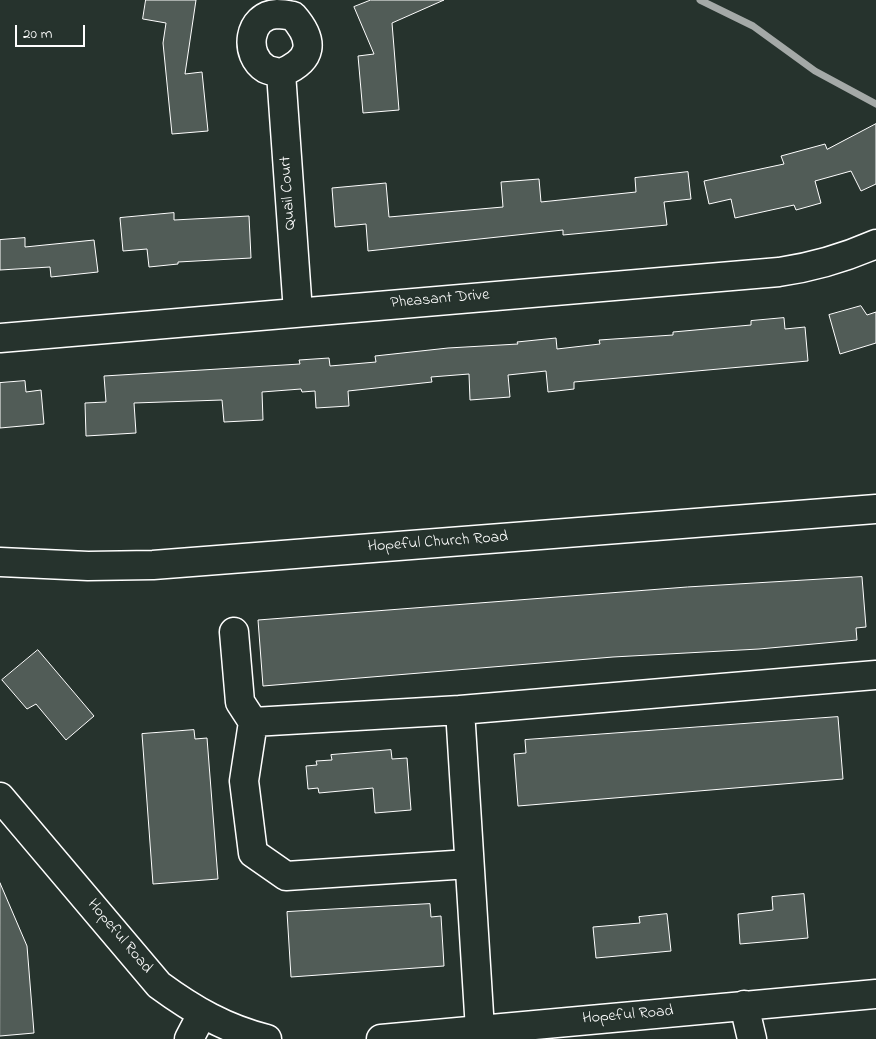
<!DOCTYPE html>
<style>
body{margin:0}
#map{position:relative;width:876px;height:1039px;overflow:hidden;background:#26332d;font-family:"Indie Flower",sans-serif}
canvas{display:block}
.scale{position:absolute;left:15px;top:25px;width:70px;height:22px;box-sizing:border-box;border:2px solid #fff;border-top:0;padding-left:6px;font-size:15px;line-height:18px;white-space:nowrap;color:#fff;-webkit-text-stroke:4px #26332d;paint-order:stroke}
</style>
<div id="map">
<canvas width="876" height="1039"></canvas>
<div class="scale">20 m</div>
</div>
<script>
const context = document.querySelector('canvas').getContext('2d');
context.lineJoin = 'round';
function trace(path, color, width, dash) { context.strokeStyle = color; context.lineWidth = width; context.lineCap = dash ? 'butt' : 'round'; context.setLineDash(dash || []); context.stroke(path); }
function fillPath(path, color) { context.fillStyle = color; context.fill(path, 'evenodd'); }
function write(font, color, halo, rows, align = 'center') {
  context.font = font + ' "Indie Flower",sans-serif'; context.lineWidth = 4; context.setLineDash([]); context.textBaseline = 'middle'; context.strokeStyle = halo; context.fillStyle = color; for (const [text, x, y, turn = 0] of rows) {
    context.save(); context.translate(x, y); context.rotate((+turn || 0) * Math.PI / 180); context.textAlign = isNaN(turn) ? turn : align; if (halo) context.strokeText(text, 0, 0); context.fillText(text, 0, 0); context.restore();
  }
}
const stream = new Path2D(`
 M700,0L753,26L815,71L876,104`);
const building = new Path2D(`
 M146,0H196L185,74L202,72L208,131L172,134L163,43L166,23L143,19Z
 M371,0H444L392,23L399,110L363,113L358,56L374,54L354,7Z
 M876,124V184L861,191L851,171L815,181L821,203L796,210L794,205L735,218L731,199L709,204L704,181L784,164L781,156L825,144L827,149Z
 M688,172L691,199L664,202L667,225L563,235V230L368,251L366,224L335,227L332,188L386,183L389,217L503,207L501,182L539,179L541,202L636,192L635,178Z
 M174,213V220L249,216L251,258L178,262V264L149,267L147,249L123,251L120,218Z
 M25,238V247L94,240L98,272L51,277L50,267L0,270V240Z
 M861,306L867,315L876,312V343L840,354L829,315Z
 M784,318L785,329L805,327L808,361L574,382V389L548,392L546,371L508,375L510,397L470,400L469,374L431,377L432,382L348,391L349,406L316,408L315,391L302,392L301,389L262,392L263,420L224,422L222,400L134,403L136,433L86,436L85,403L106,402L104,376L300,364L299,360L329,358L330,366L376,362L375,356L448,348L518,344L517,342L556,338L557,349L600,344L599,340L673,335V332L751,325V321Z
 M25,381L26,392L41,390L44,424L0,428V383Z
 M862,577L866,627L856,628L857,640L759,649L613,657L263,686L258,620L687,587Z
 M38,650L94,716L66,740L36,704L27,709L2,680Z
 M838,717L843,779L518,806L514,754L526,753L525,740Z
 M194,730L195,739L207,738L218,879L153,884L142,734Z
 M391,750L392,759L407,758L411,810L375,813L373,788L319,793L318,788L308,789L306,766L317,765L316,761L332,760L331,755Z
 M0,883L27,946L34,1033L0,1036Z
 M804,894L808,938L740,944L738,914L773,910L772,897Z
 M430,904L431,917L441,916L444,966L291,977L287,912Z
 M667,914L671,951L596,958L593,927L640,923L639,917Z`);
const minor = new Path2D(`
 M281,73C276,72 270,71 266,69C243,55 248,15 277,14C282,14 288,15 293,16C315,41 313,60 281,73L298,312
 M0,338L779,272C814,267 844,258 876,244
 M234,632L240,702L253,722
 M460,710L876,675
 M0,797L159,985C193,1010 226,1029 267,1039
 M469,864L286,876L253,853L244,781L253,722L460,710L480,1030
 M744,1005L752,1039
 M189,1039L202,1014
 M381,1039L876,994`);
const major = new Path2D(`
 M0,562L88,566L153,565L876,509`);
const streetNames = [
 ["Quail Court",289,193,-94],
 ["Pheasant Drive",440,300,-5],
 ["Hopeful Church Road",438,543,-4],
 ["Hopeful Road",119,937,50],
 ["Hopeful Road",628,1016,-5]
];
trace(stream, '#a4a9a7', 7);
fillPath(building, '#515c57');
trace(building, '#fff', 1);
trace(minor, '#fff', 31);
trace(major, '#fff', 31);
trace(minor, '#26332d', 28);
trace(major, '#26332d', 28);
write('16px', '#fff', '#26332d', streetNames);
</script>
